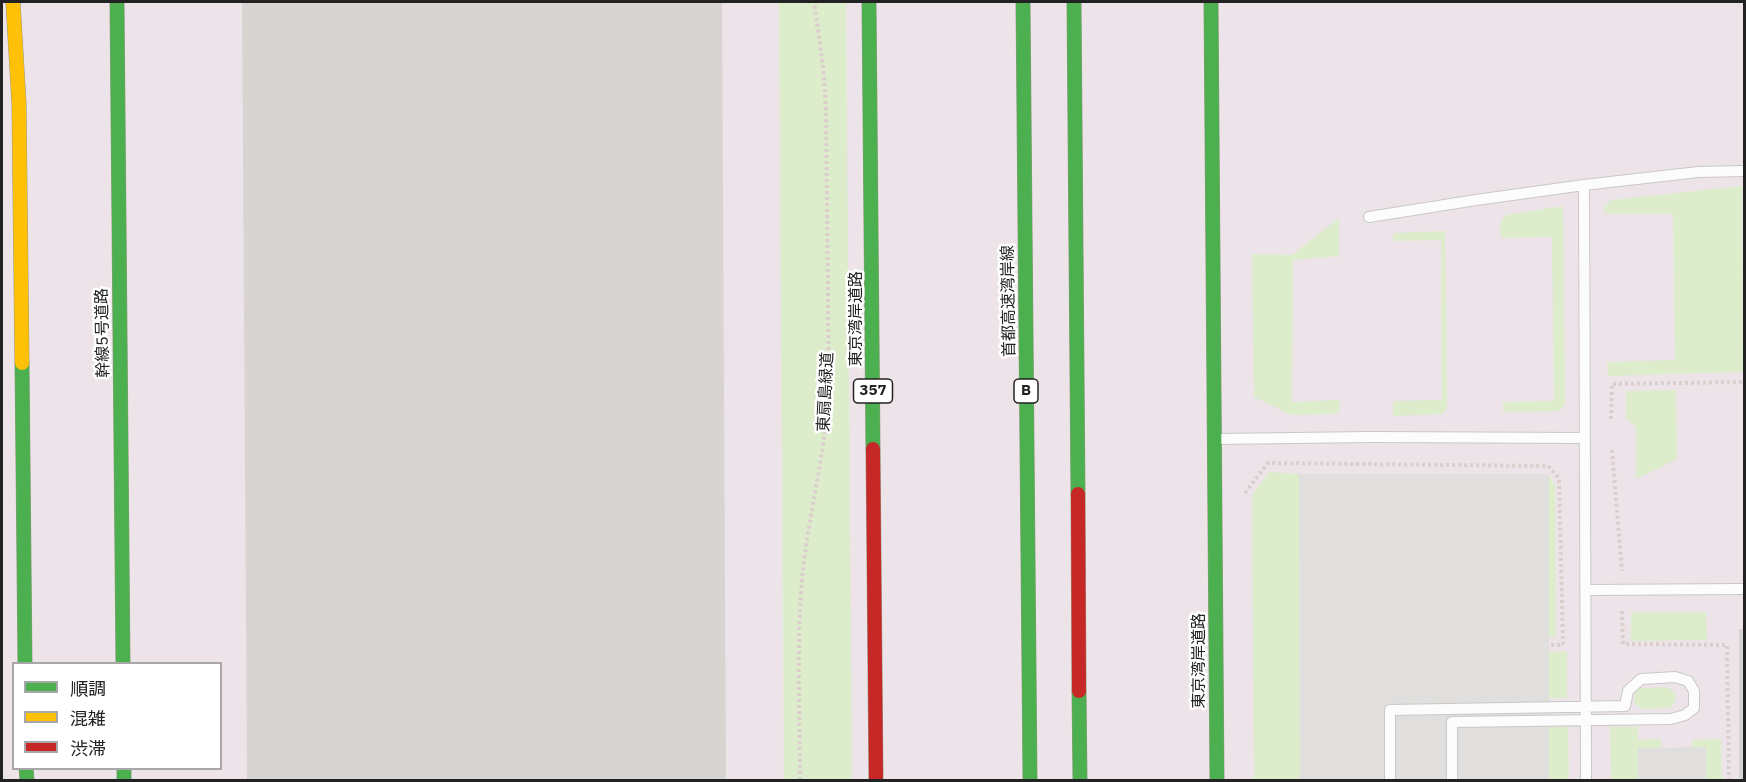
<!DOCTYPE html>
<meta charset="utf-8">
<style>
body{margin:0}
#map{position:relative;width:1746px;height:782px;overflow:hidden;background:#f0eeeb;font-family:"IBM Plex Sans","Noto Sans JP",sans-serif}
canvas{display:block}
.frame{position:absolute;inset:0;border:3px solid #222;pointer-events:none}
.legend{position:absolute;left:12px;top:662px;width:210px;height:108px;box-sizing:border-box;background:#fff;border:2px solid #a7a7a7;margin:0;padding:8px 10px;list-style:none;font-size:18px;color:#222}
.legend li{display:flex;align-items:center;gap:12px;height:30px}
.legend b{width:30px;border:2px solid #a7a7a7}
</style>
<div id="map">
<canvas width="1746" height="782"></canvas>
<div class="frame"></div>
<ul class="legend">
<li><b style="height:8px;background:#4caf50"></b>順調</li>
<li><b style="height:8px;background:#ffc107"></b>混雑</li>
<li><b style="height:8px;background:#c62828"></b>渋滞</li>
</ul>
</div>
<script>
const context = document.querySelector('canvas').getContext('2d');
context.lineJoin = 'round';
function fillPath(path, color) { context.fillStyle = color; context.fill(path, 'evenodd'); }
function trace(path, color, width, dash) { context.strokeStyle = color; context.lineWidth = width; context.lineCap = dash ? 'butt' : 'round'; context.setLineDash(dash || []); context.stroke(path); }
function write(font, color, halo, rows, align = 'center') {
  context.font = font + ' "IBM Plex Sans","Noto Sans JP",sans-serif'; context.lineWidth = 5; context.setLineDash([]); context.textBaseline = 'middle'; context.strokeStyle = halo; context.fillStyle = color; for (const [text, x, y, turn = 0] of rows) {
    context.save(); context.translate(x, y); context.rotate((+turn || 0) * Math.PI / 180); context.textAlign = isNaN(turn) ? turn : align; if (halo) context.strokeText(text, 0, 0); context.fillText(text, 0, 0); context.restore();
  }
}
const industrial = new Path2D(`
 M2,2H1744V780H2ZM14,664H220V768H14Z`);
const grass = new Path2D(`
 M779,2H846L852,780H784Z
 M1742,186L1743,372L1608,376L1607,362L1675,360L1673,214H1605L1604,208L1611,200Z
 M1563,206L1565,405L1559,411L1503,412V402L1554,401L1552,237L1501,238L1500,223L1506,215Z
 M1339,218V256L1293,260L1292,402L1339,400L1340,410L1336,414L1292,415L1254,397L1252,254L1292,255Z
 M1445,231L1447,408L1442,414L1393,416V401L1442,400L1441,240L1393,241V233Z
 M1676,390L1677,459L1636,479V427L1626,419V391Z
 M1269,472L1299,474L1300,780H1254L1252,495Z
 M1549,474L1555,486L1556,637H1549Z
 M1631,612H1706L1707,640L1631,641Z
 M1567,651V698H1549V652Z
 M1668,687L1676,694L1675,701L1670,708L1643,709L1635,704L1634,696L1639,688Z
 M1549,727H1568L1569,780H1549Z
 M1610,727H1638V740L1661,739V748L1638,749V780H1611Z
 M1721,739L1722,780H1706V748H1692V740Z`);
const parking = new Path2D(`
 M1299,474H1549V780H1300Z
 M1706,747V780H1638V748Z`);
const building = new Path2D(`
 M242,2H722L726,780H247Z
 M1739,629H1744V780H1739Z`);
const path = new Path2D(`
 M1611,419L1612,384L1744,382
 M1612,450L1622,571
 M1245,493L1268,463L1548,466L1559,478L1563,645H1549
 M1622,611L1623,644L1727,645L1729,780
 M800,780C800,710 796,640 803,569C810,510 825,452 829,392L826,109L823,65L814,2`);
const lane = new Path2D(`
 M1584,185L1586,780
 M1369,217L1476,200L1584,185L1698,172L1744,171
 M1217,439L1370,437L1585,438
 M1586,590L1744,589
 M1390,780V710L1625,706L1628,691L1641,679L1675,677L1688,681L1694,691V708L1685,715L1671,719L1452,722V780`);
const fast = new Path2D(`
 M117,2L123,664
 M869,2L873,449
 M1023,2L1030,780
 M1074,2L1078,494
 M1211,2L1217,780
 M22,363L25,664
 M1079,691L1080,780
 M26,768L27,780
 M124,768V780`);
const slow = new Path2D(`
 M13,2L19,104L22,363`);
const jam = new Path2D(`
 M873,449L876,780
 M1078,494L1079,691`);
const shields = [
 [873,391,39],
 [1026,391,24]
];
const shieldNames = [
 ["357",873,391],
 ["B",1026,391]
];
const streetNames = [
 ["首都高速湾岸線",1009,301,-91],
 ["東京湾岸道路",856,319,-90],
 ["幹線5号道路",103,333,-91],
 ["東扇島緑道",826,392,-87],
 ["東京湾岸道路",1199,661,-90]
];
fillPath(industrial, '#ede4e9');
fillPath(grass, '#ddeccb');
fillPath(parking, '#e0dfde');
fillPath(building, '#d7d4d2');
trace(lane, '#c9c8c7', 12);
trace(fast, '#999a82', 15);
trace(slow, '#999a82', 15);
trace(jam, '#999a82', 15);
trace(path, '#dccecd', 4, [3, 3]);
trace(lane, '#fdfcfc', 10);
trace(fast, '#4caf50', 14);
trace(slow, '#ffc107', 14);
trace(jam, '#c62828', 14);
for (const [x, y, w] of shields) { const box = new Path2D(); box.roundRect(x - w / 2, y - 12, w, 24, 4.5); context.fillStyle = '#fff'; context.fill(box); trace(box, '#222', 1.5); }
write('bold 15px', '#222', null, shieldNames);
write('16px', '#222', '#fff', streetNames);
</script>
